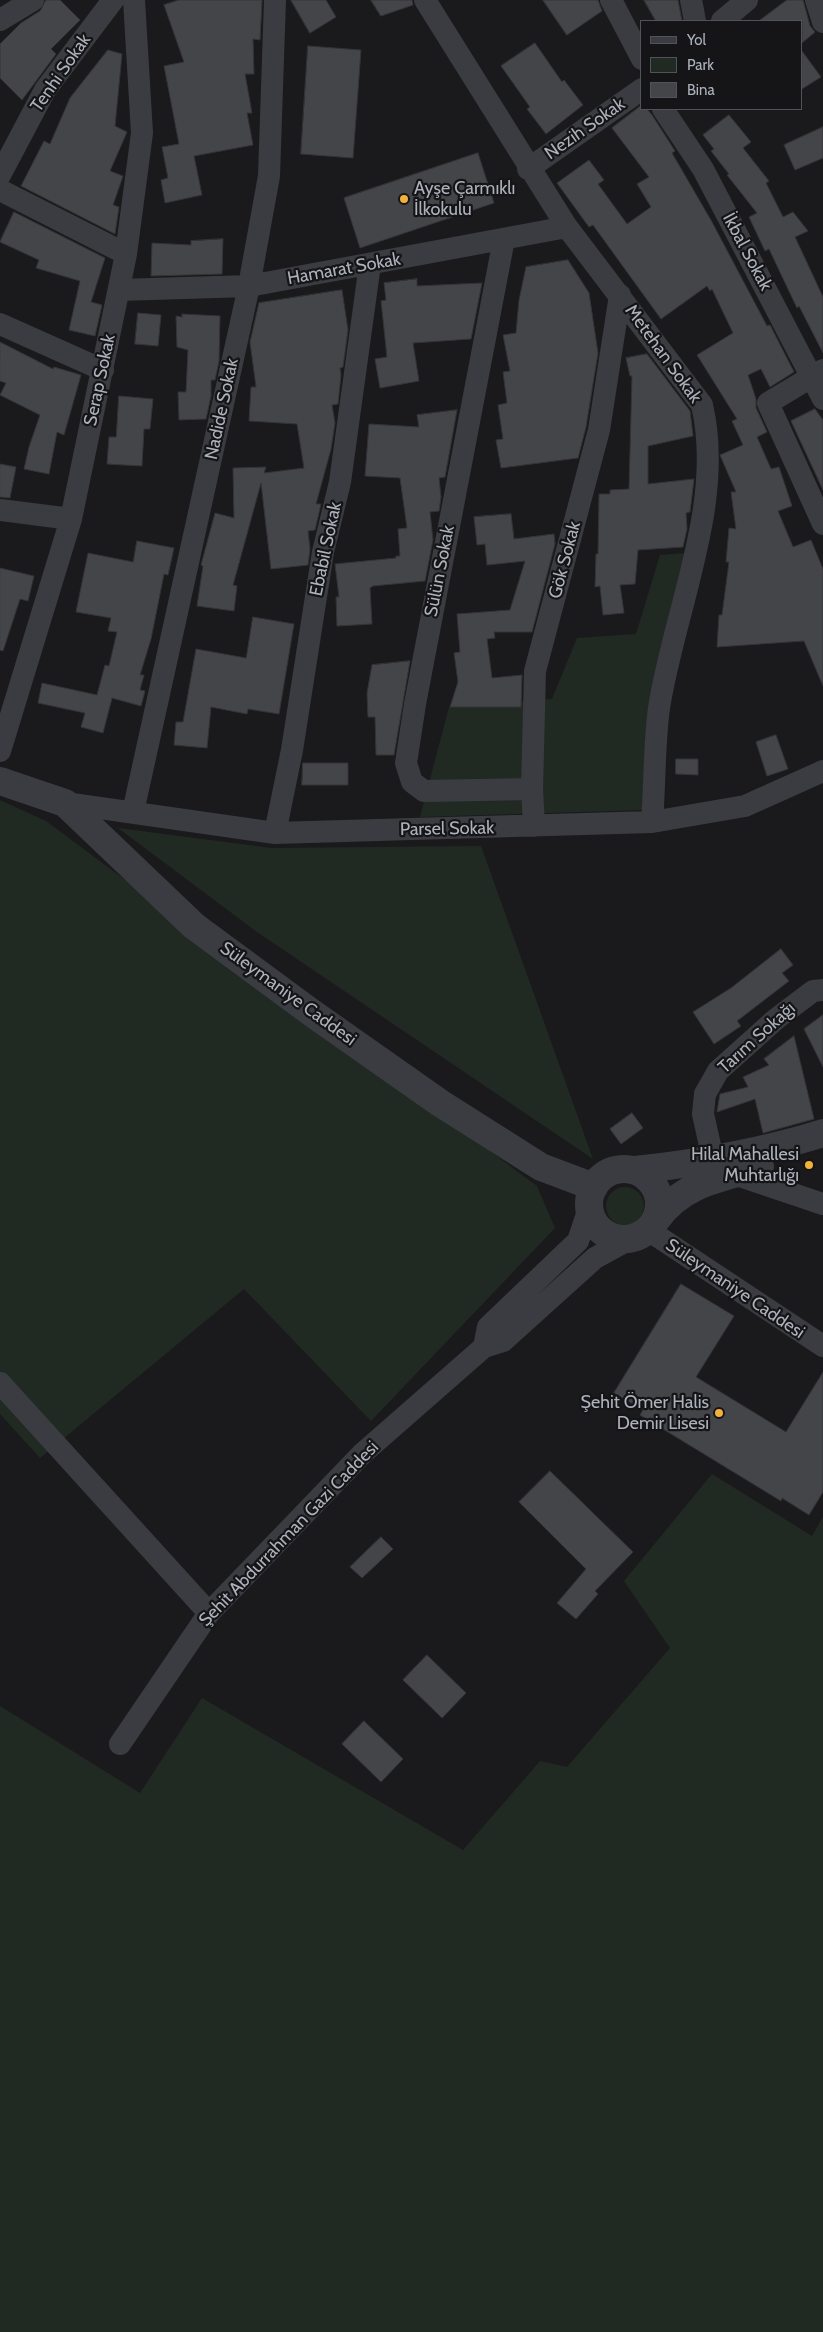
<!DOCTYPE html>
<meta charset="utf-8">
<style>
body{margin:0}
#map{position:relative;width:823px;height:2332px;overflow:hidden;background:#1a1a1c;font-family:Cabin,sans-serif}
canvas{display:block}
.legend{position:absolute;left:640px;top:20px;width:162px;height:90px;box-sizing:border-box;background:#151517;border:1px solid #515359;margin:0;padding:6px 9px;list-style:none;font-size:15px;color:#acb1bc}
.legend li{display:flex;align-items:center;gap:10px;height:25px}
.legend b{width:25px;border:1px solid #515359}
</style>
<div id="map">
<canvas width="823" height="2332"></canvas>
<ul class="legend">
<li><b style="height:6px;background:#3b3c41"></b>Yol</li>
<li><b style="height:14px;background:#212a22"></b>Park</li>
<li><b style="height:14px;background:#444549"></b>Bina</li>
</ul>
</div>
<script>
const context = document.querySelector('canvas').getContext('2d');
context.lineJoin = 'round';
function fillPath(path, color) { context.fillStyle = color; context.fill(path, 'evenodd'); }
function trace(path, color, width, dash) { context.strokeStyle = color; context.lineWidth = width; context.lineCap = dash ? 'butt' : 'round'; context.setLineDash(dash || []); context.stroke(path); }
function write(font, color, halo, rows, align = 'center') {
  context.font = font + ' Cabin,sans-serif'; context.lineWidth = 4.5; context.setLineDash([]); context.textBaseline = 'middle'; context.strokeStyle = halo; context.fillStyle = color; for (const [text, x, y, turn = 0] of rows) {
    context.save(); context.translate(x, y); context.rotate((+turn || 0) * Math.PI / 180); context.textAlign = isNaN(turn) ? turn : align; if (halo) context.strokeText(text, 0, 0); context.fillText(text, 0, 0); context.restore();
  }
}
const green = new Path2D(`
 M686,553L643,810L420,817L449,707L552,699L577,638L636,634L660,555Z
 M0,800L46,821L537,1186L555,1228L371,1421L244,1289L40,1458L0,1414Z
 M118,828L271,848L481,846L593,1159L257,932Z
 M606 1206a19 19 0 1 1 38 0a19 19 0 1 1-38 0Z
 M712,1474L812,1536L823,1517V2332H0V1706L140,1793L202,1698L463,1850L540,1761L567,1767L670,1648L624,1581Z`);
const building = new Path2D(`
 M46,0H60L80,20L51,49L56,54L22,100L0,78V44L21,23L40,11Z
 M179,0H262L260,40L253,39L254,74H245L252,113H247L253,145L194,156L202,195L165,203L161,180L168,178L162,147L179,144L164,66L184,62L164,5Z
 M291,0H326L336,17L310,33Z
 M371,0H412L413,5L381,16Z
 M543,0H598L602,11L567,35Z
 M644,0H678L682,21H656Z
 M787,0H803L810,26L815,32L802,43V21H759Z
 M535,43L562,82L564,80L583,105L546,134L527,109L530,107L501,66Z
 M308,46L361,50L353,158L301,154Z
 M108,50L122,54L115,126L127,132L110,171L123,176L113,205L119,207L115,234L21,186L44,141L50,144L70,98Z
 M802,51L821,77L802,89Z
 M642,105V109H647L652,115L675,151L672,153L712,222L767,326L770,325L794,372L770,387L761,369L748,375L756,399V408L767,432L757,437L771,469L779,467L792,506L778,511L793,547L811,540L823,569V686L804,641L717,647L719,615H722L729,562H726L729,528L736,529L731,492H736L720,455L743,445L732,421L737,419L697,355L733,333L712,289L710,291L707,286L661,319L593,225L589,227L557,183L589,160L604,180L598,184L627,224L651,207L637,184L649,177L612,128Z
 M729,115L751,142L743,148L769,181L766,183L783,217L793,212L808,231L795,237L823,297V353L799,306L797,308L769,249L765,251L749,217L757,213L727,175L729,174L711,151L714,149L703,135Z
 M823,127V158L795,170L784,145Z
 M478,153L494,203L360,248L344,198Z
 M14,212L105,258L91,302L102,305L95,336L69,330L80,281L36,268L39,260L0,242Z
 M223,239L222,274L151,276L152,243L191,245V241Z
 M568,260L589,293L598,353L586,427L578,458L501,468L496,440L503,439L498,405L507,403L503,372L510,371L503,335L516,333L519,300L526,267Z
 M417,279V286L482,283L471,339L413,343L419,381L380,388L375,359L387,357L381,301L386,300L384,283Z
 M342,290L348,330L343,367L340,368L341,375L338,404L332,405L335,423L331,449L316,504H321L315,530L308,531L310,549L308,565L271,569L261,483L233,585L237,586L234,611L197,606L203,566L201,565L215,513L234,518L233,468L266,467L264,473L304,468L297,424L249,421L251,387H256L250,342L259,303Z
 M138,313L161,315L158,346L135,344Z
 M182,314L220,316L219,361L215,380H211V396L206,419L179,420L178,392H186L188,350L177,347L176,316L182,317Z
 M0,342L53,369L54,367L81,375L64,435L57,432L49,474L24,469L29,447L40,415L0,395L6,383L0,381Z
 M647,354L690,411L693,436L648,446V484L694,479L690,512L686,513L687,529L683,547L638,550L635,584L620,585L624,613L603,615L600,586L595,587L596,554H598L599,494H610V490L629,489L632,376H630L626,358Z
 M119,396L153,399L150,429H144L142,466L107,464L109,437H116Z
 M815,409L823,420V490L791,421Z
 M457,410L445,477L439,478L441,497L439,511L430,512L433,540L425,581L373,586L370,588L372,624L337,626L336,597H339L335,564L396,558V556H400L398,529L407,528L400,478L365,476L369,424L419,427L417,415Z
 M0,464L16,467L10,498L0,497Z
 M511,514L514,539L554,534L555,544L532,632H494L495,638L487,639L492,678L522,675L521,707H450L458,682L454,653L460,652L457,614L510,610L525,561L487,565L485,544L477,545L474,517Z
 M137,541L174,548L168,575L164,574L151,639L140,675H144L140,690L145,691L141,706L112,698L103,733L81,727L85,713L38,703L42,683L97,695L105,665L109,666L117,632L108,631L111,618L76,612L88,553L133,562Z
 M0,568L34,576L28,601L20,599L3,651L0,650Z
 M253,617L294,624L279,714L248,709L247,714L211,707L207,748L174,745L176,722H183L196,649L246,658Z
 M410,661L394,755H376L375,717H368L367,693L372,665Z
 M776,735L788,769L767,776L756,742Z
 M676,759H698V775L676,774Z
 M303,763H348V785H302Z
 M781,949L793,965L782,973L789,981L737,1021L741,1026L714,1044L693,1012L731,988Z
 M823,1015V1067L804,1029Z
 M794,1036L814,1119L763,1133L755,1099L717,1112L720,1094L748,1087L743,1077L769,1065L764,1059Z
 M632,1113L643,1128L621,1144L610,1129Z
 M681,1284L734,1316L696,1377L786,1432L823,1372V1492L809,1515L782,1498L781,1501L640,1415L643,1410L614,1393Z
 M550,1471L633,1552L595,1591L598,1594L576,1619L557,1603L586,1569L519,1502Z
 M381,1537L393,1549L362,1578L350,1567Z
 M427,1655L466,1693L442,1718L403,1680Z
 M364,1721L403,1759L381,1782L342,1744Z`);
const minor = new Path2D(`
 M425,0L567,227L702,405C725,503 674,611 659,708C654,745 655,784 652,822
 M611,0L642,59
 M691,0L695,21
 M816,0L823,22
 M0,20L33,0
 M722,21L747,0
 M663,109L703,169L823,399
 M528,169L642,89
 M0,175L45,90L113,0
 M0,190L126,254
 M504,239L415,704L406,763L412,782L424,791L532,789
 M119,290L249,286L567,227
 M0,324L103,370
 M823,370L768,403L823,524
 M0,510L71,519
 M0,751L71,519L126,254L142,133L134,0
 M65,803L275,833L652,822L745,806L823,771
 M133,812L249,286L269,176L275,0
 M534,826L532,789L535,671L599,430L620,295
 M275,833L292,750L323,552L340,482L370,264
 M713,1159L703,1114L705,1094L718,1071L776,1019L813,991L823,990
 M734,1174L823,1204
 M648,1230L823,1346
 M484,1347L488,1327L578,1241L589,1208
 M0,1383L209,1613
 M120,1744L209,1613L363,1453L484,1347L503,1341L595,1258L628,1240`);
const tertiary = new Path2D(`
 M0,781L65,803L194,926L312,1013L440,1103L541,1167L594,1187
 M589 1204a35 35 0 1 1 70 0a35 35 0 1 1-70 0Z
 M635,1170C699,1163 762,1152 823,1133
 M656,1220C682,1184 719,1178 760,1167`);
const markers = [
 [404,199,5,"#f4b13a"],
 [809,1165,5,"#f4b13a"],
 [719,1413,5,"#f4b13a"]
];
const streetNames = [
 ["Tenhi Sokak",61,73,-55],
 ["Nezih Sokak",585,129,-35],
 ["İkbal Sokak",747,252,62],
 ["Hamarat Sokak",344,269,-10],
 ["Metehan Sokak",663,354,54],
 ["Serap Sokak",100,380,-78],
 ["Nadide Sokak",222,409,-78],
 ["Ebabil Sokak",326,549,-78],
 ["Gök Sokak",565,560,-75],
 ["Sülün Sokak",440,571,-79],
 ["Parsel Sokak",447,829,-1],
 ["Süleymaniye Caddesi",288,994,36],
 ["Tarım Sokağı",757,1038,-42],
 ["Süleymaniye Caddesi",735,1289,34],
 ["Şehit Abdurrahman Gazi Caddesi",289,1534,-46]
];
const poiNames = [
 ["Ayşe Çarmıklı",414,189,"left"],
 ["İlkokulu",414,210,"left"],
 ["Hilal Mahallesi",799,1155],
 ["Muhtarlığı",799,1176],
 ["Şehit Ömer Halis",709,1403],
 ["Demir Lisesi",709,1424]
];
fillPath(green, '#212a22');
fillPath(building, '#444549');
trace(building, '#343438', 1);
trace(minor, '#3b3c41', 22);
trace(tertiary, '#3b3c41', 28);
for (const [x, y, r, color] of markers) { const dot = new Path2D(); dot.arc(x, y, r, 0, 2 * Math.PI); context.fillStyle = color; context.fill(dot); trace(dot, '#151517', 2); }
write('18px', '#acb1bc', '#151517', streetNames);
write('18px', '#acb1bc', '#151517', poiNames, 'right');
</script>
